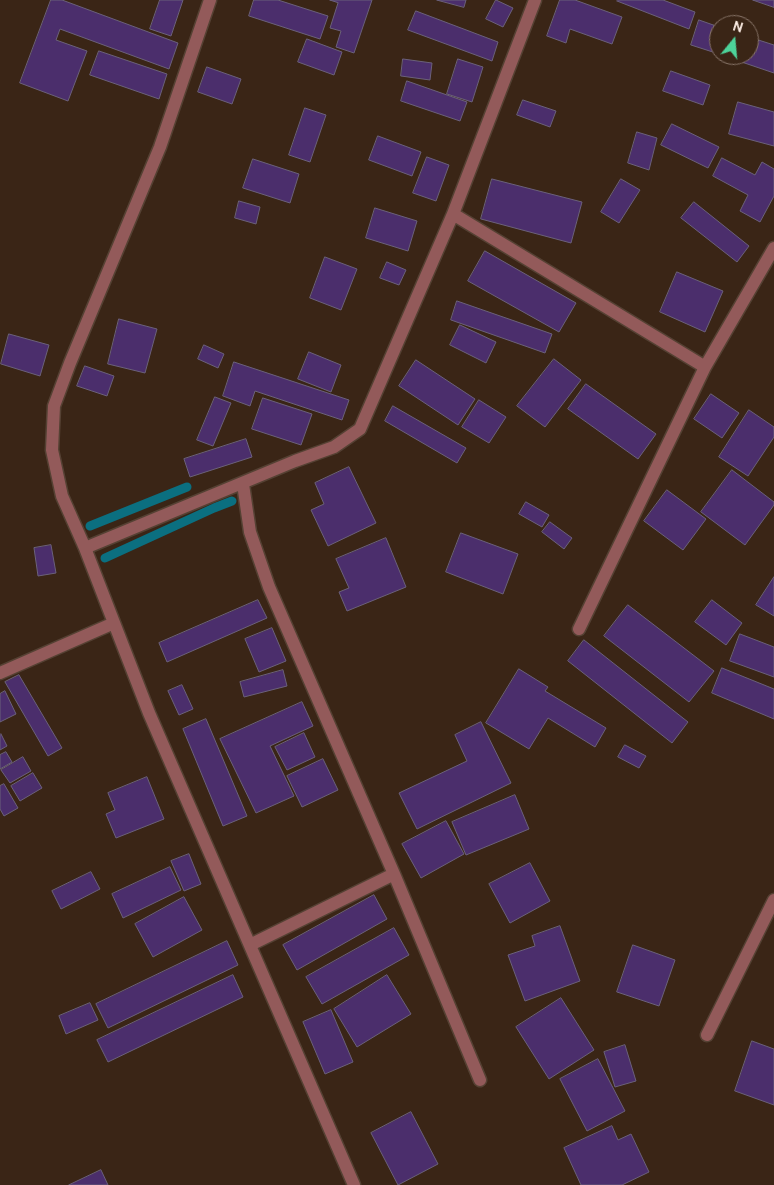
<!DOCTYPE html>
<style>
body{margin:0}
#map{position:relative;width:774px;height:1185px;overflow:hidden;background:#3a2516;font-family:Cabin,sans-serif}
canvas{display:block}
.north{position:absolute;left:709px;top:15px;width:50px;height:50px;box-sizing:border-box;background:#3a2516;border:1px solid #887569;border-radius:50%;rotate:17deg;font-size:14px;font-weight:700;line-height:20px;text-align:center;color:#fdeee5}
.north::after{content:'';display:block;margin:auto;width:18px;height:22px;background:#4dd39a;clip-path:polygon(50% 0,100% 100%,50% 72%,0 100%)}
</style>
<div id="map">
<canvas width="774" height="1185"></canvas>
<div class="north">N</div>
</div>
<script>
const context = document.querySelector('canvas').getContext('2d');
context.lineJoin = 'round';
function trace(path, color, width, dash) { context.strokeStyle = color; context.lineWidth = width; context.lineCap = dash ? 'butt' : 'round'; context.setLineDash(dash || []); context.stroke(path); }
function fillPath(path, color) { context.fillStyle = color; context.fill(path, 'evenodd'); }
const stream = new Path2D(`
 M90,526L187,487
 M105,558L214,508L232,501`);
const building = new Path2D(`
 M51,0H62L178,43L169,69L60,29L56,40L87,51L68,101L20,83Z
 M160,0H183L171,36L150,29Z
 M254,0H278L328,16L320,39L249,16Z
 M330,0H372L354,53L336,47L341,31L330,28L338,3Z
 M437,0H466L464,7Z
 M496,0L513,8L503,27L486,19Z
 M560,0H575L622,17L612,44L570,29L566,43L547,36Z
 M618,0H663L695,12L689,29L617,1Z
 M753,0H774V7Z
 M416,11L498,42L492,61L408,30Z
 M699,20L719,27V54L691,45Z
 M749,37L774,45V73L721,55H749Z
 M307,39L342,52L334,75L298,62Z
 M99,51L167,74L159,99L90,75Z
 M403,59L432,63L430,80L401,76Z
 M458,59L483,67L472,102L447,94Z
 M207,67L241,79L232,104L198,92Z
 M671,71L710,85L703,105L663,91Z
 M407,81L467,102L460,121L401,101Z
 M523,100L556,111L550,127L517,115Z
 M738,102L774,112V146L729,134Z
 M305,108L326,115L310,162L289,155Z
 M672,124L719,147L708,168L661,145Z
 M637,132L657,138L649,170L628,163Z
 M378,136L421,152L412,176L369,160Z
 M427,157L449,165L436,201L413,193Z
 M722,158L755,175L762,162L774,169V196L760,222L740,211L748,195L713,176Z
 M253,159L299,174L290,203L243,188Z
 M492,179L582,202L571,243L481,219Z
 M621,179L640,190L619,223L601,212Z
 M239,201L260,207L256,224L235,218Z
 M694,202L749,246L737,262L681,218Z
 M375,208L417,221L408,251L366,238Z
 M485,251L576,303L559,332L468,281Z
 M325,257L357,269L341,310L310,298Z
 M387,262L406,270L399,285L380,278Z
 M677,272L723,291L705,332L660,312Z
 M457,301L552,334L545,353L451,320Z
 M119,319L157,329L145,373L108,364Z
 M460,325L496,342L486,363L450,345Z
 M9,334L49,345L40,376L1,364Z
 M204,345L224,354L218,368L198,359Z
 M309,352L341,365L331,392L298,379Z
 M554,359L581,380L545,427L517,406Z
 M416,360L475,399L458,425L399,386Z
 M234,362L349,400L342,420L255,391L250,406L223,396Z
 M85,366L114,376L107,396L77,386Z
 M586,384L656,434L638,459L568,409Z
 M711,394L739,413L722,438L694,419Z
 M215,397L231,403L213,446L197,440Z
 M263,398L312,414L301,445L252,429Z
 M479,400L506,417L489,443L462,427Z
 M393,406L466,448L457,463L385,421Z
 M749,410L774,427V437L748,476L719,457Z
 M246,439L252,457L190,477L184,459Z
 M349,467L376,523L328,546L311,510L324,504L315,483Z
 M732,470L774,502V505L745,545L701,512Z
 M667,490L706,519L683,550L644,521Z
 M526,502L549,515L542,527L519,514Z
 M550,522L572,538L564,549L542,532Z
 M461,533L518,554L503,594L446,572Z
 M386,538L406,587L347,611L339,592L349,588L336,559Z
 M51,545L56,573L38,576L34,548Z
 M774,577V616L756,605Z
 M258,600L267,618L167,662L159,643Z
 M712,600L742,623L726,645L695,622Z
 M628,605L714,671L689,702L604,636Z
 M272,628L286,661L259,672L245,639Z
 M740,634L774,647V677L730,661Z
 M584,640L688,722L672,743L568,661Z
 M722,668L774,689V719L712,693Z
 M519,669L548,687L545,691L606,728L595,747L548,718L529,749L486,723Z
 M283,670L287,686L244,697L240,682Z
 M19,675L62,748L48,756L5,682Z
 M182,685L193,709L179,715L168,691Z
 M5,691L16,714L0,722V694Z
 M302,702L313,726L270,746L294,796L256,813L220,739Z
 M206,719L247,816L223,826L183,729Z
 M481,722L511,783L417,829L399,793L467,761L455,735Z
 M304,733L315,757L287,770L275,747Z
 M1,734L7,746L0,750V735Z
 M625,745L646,756L639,768L618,757Z
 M6,752L12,762L0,769V755Z
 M23,757L31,771L10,783L1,770Z
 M323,759L338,790L302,807L287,776Z
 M33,773L42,788L20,801L11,786Z
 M147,777L164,819L116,838L106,814L115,810L108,793Z
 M4,784L18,808L4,816L0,809V786Z
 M515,795L529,829L466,855L452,822Z
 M446,821L464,854L421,878L402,844Z
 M189,854L201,884L184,891L171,861Z
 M530,863L550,901L510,923L489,884Z
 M170,867L181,890L123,918L112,894Z
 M91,872L100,889L61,909L52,891Z
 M374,895L387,919L297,970L283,945Z
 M184,897L202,930L153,957L135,924Z
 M560,926L580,981L525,1001L508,955L535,946L532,936Z
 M394,928L409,955L322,1004L306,977Z
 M227,941L238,965L108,1028L96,1004Z
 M633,945L675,960L659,1006L617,992Z
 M233,975L243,997L108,1062L97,1040Z
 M387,975L411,1014L357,1047L334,1009Z
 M561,998L594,1050L549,1079L516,1027Z
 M90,1003L98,1020L66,1034L59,1016Z
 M331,1010L353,1062L325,1074L303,1022Z
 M752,1041L774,1049V1105L735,1091Z
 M625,1045L636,1081L615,1087L604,1052Z
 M598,1059L625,1111L587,1131L560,1079Z
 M411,1112L438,1164L398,1185L371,1133Z
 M612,1126L618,1140L631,1134L649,1172L622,1185H581L564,1148Z
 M101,1170L108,1185H69Z`);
const minor = new Path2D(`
 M210,0L160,147L70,363L54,406L52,450L62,496L85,548L149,713L354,1185
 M453,214L705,367
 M243,484L250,532L269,587L394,874L480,1080
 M85,548L295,461L334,447L360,429L453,214L535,0
 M579,629L705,367L774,248
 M0,673L114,623
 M250,945L394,874
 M707,1035L774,900`);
trace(stream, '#0b6f80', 9);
fillPath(building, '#4b2e6c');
trace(building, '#6b617a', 1);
trace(minor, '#554133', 15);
trace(minor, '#935a5a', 12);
</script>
